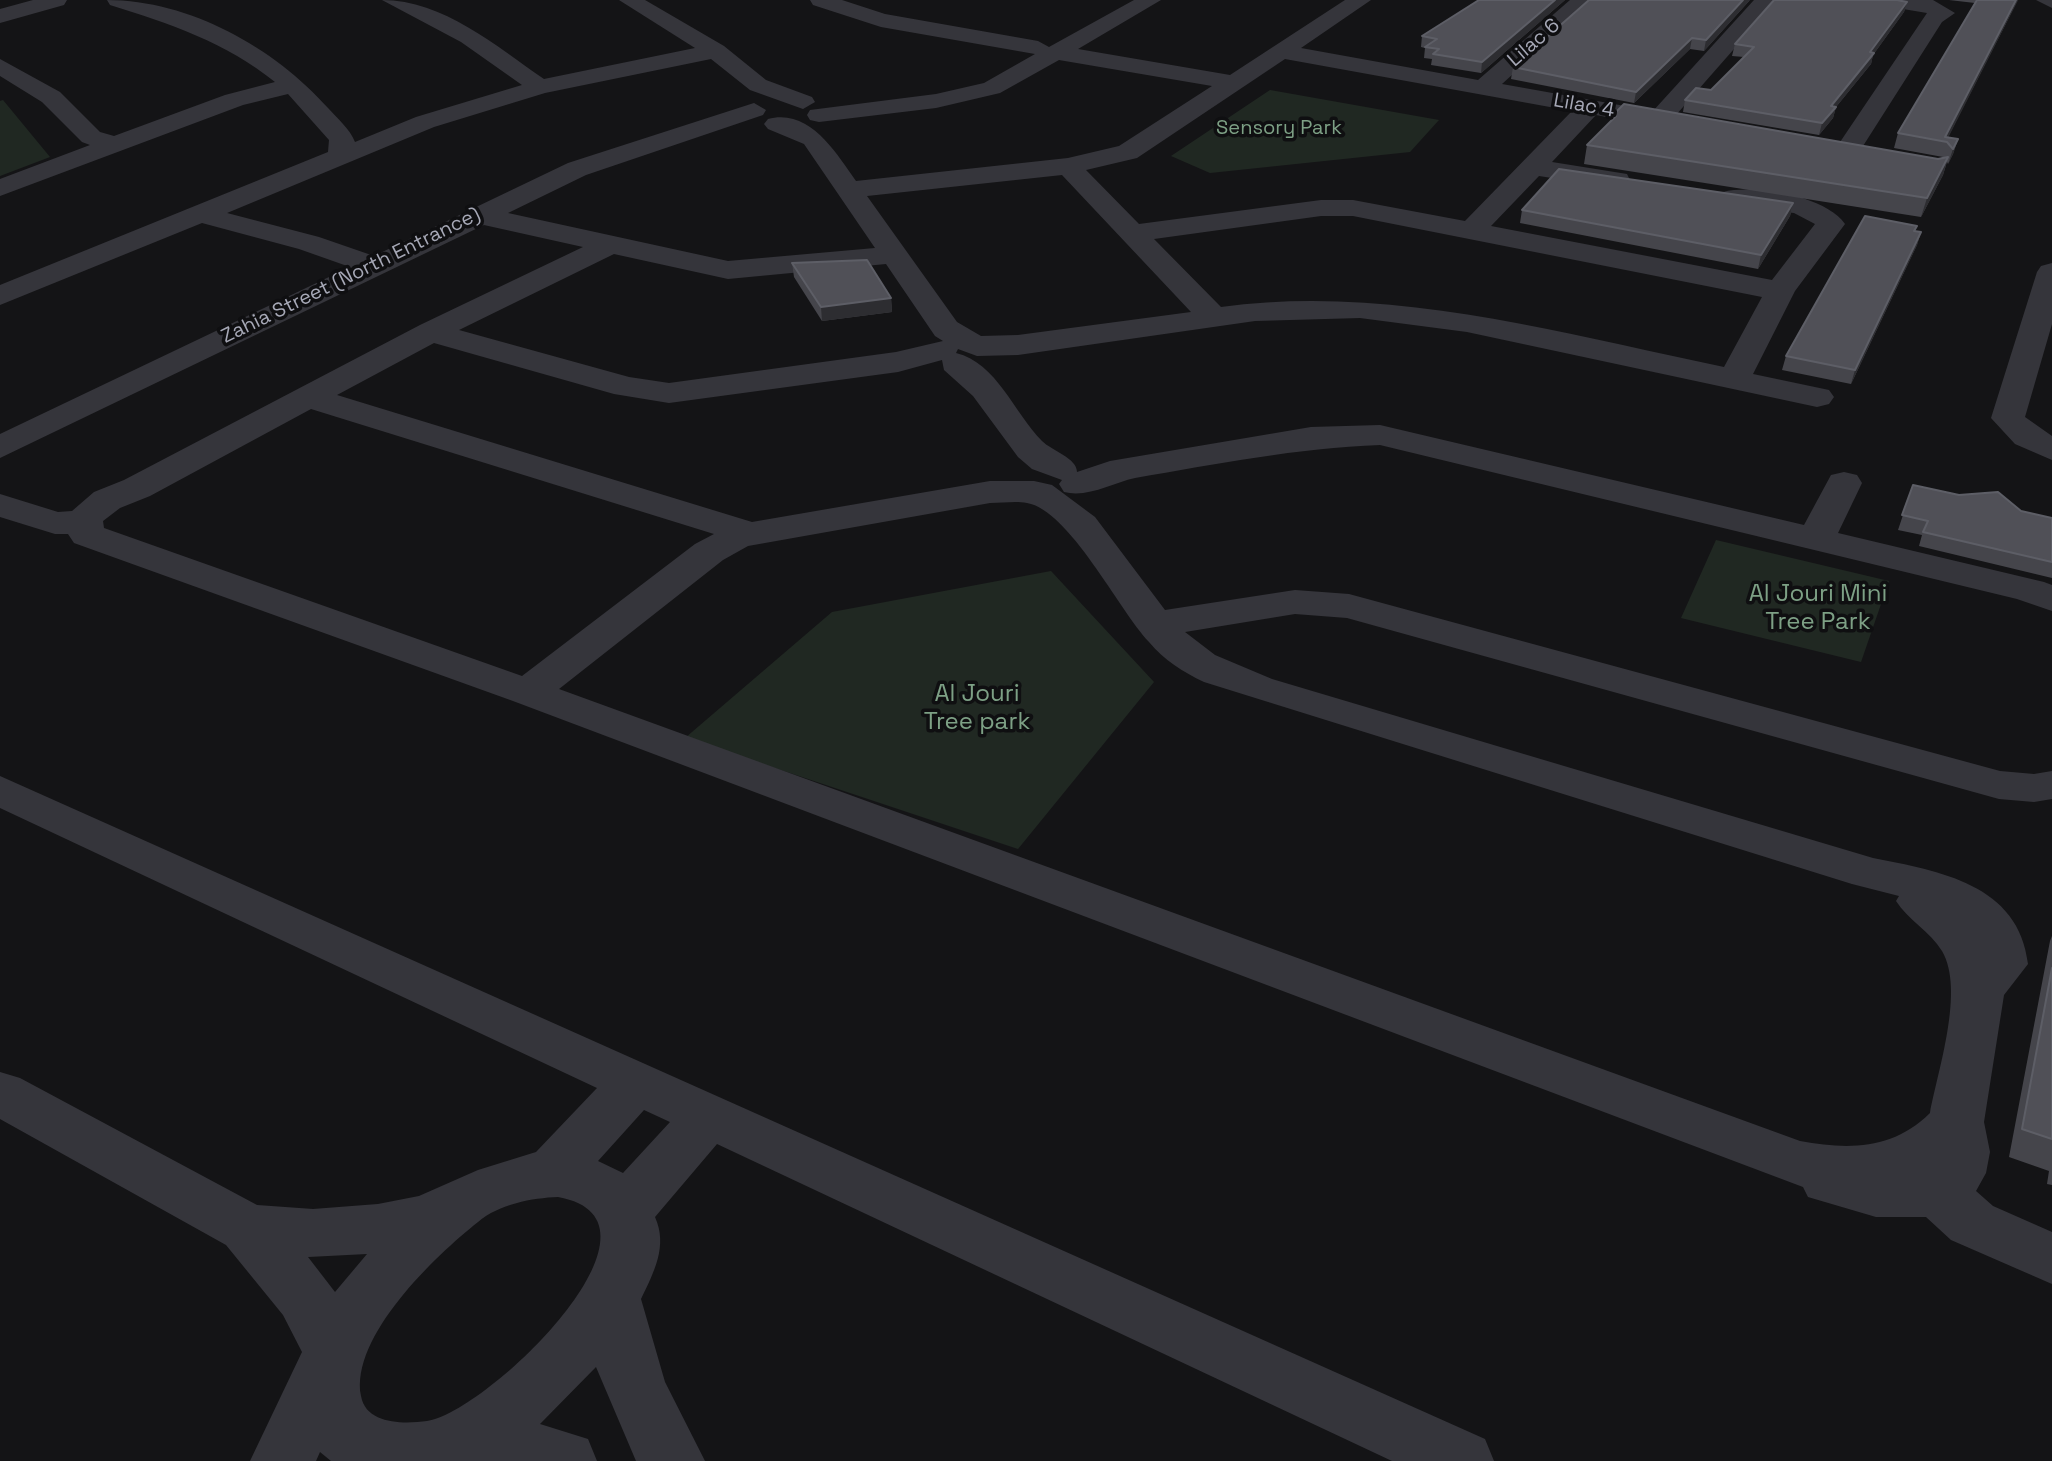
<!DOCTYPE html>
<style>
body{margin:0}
canvas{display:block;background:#141416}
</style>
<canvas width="2052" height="1461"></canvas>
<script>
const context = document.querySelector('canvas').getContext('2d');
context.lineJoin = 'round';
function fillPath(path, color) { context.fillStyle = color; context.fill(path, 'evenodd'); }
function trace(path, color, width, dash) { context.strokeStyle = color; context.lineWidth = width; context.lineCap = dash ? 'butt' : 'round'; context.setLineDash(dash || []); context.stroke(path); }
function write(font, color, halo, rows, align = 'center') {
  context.font = font + ' "Space Grotesk",sans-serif'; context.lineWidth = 7; context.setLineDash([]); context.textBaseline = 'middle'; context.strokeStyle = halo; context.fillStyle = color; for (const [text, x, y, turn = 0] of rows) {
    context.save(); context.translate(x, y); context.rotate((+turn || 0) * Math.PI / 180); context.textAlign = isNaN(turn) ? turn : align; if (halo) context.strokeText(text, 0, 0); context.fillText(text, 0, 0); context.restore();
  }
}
const green = new Path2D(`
 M1270,90L1439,120L1410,152L1210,173L1171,156Z
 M3,100L50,157L0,176V101Z
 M1716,540L1889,581L1861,662L1681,618Z
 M1051,571L1154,682L1018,849L685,738L832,612Z`);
const minor = new Path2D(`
 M33,0H67L64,5L0,23V9Z
 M107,0C189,0 275,48 328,108C337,118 350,129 355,142L416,117L522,85L461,42L382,0C443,0 496,46 544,79L695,48L619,0H645L724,46L766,80L812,97L815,102L803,109L750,90L711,59L545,93L434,127L227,213L319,237L374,256L568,163L754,103L766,110L763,115L586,175L508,213L728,261L875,248L804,144L768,129L764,124L768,119C810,108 836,153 856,181L1068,158L1119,146L1212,86L1059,60L1000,93L936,108L819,122L810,120L807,115L810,110L936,94L984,83L1035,54L881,27L813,5L810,0H842L885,14L1038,41L1049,47L1134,0H1161L1078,49L1230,75L1345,0H1371L1301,48L1478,80L1570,0H1594L1502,84L1653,111L1754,0H1777L1676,115L1688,122L1684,127L1675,130L1596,115L1552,162L1627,174L1630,180L1627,186L1617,188L1539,176L1491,226L1772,280L1815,224L1794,213L1733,206L1723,204L1719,198L1723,192C1755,184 1826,196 1845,224L1795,291L1753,374L1829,390L1834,397L1829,404L1817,407L1467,332L1360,318L1255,321L1018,355L977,356L958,349L956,353C997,363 1014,413 1042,441C1052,451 1077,458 1077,472L1110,461L1311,427L1380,425L1804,525L1831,475L1844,472L1857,475L1862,483L1838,533L2044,582L2052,585V611L2017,599L1380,445C1297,448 1217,464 1135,478C1112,483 1088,498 1064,492L1059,484L1062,480L1032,469L1018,457L973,396L944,370L942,360L898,372L669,403L614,394L434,343L337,395L752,522L990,481H1034L1052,485L1095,517L1165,610L1295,590L1349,594L2000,771L2034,774L2052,771V799L2034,802L1999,799L1347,618L1295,614L1185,632L1215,655L1272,679L1873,858C1939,871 2019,884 2028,964L2004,995L1984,1122L1990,1152L1986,1173L1976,1191L1993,1206L2052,1232V1284L1951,1240L1926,1217H1876L1808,1197L1803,1187L513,701L74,543L68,534H55L0,517V494L58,512L72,511L94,492L124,480L420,325L583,247L484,225L0,458V434L350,267L299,249L202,223L0,305V285L328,152L329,140L288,94L243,105L0,196V179L90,145L82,142L42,102L0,76V59L60,92L100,132L114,136L225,95L275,82C227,43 169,23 110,5ZM1285,59L1572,111L1465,221L1353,200H1321L1139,224L1086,170L1137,158ZM1062,175L1191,312L1018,335L981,336L957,322L867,196ZM1321,216H1353L1762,297L1724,367C1558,333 1391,284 1221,307L1154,239ZM614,254L728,279L886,264L935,336L943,341L896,352L669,383L629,377L459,330ZM311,409L714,534L695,544L522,676L104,528L103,521L120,508L150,496ZM990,503C1002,503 1016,501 1027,503C1069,510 1119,610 1149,642C1164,660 1183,672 1204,682L1852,884L1899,896L1896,901C1908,920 1930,931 1942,951C1965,990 1938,1070 1930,1113C1893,1150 1848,1150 1800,1141L559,689L723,560L748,546Z
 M1876,0H1933L1955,13L1942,22L1856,157L1847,159L1834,151L1927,13L1879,5Z
 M2036,0H2052V8Z
 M2052,263V324L2025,417L2052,436V460L2015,444L1991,418L2037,272L2041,266Z
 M0,776L1485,1439L1494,1461H1392L717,1144L655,1217C668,1246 654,1272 641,1299L665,1382L705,1461H636L596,1367L540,1424L588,1439L597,1461H331L320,1452L316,1461H250L302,1352L283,1315L226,1245L0,1119V1072L20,1078L257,1205L313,1209L378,1204L419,1196L478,1170L536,1152L597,1088L0,808ZM644,1110L670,1122L623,1173L598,1161ZM558,1197C687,1220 487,1413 427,1421C405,1424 366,1425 361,1396C350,1337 435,1256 478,1222C499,1204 532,1198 558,1197ZM367,1254L335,1292L308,1257Z`);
const wall = new Path2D(`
 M1479,0H1565L1481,73L1431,65L1432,59L1424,58L1425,48L1421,47L1422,36Z
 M1750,0L1704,51L1690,49L1634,103L1511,79L1513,67Z
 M1949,0H2018L1948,137L1958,139L1953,154L1948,164L1947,162L1943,175L1921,217L1584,164L1587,145L1612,120V116L1938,159L1943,157L1894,148L1898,133L1975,3Z
 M1907,2L1904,12L1873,55L1871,64L1836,107L1833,118L1819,135L1683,112L1685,100L1711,90L1744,57L1732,56L1735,44Z
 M1793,203L1790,216L1758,269L1520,223L1522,210Z
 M1915,231L1921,232L1917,245L1851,384L1782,370L1786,356Z
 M792,263L891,298L892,312L822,321L794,277Z
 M1913,485L2052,518V578L1919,546L1922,535L1898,530Z
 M2052,936V1185L2047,1184L2049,1171L2009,1157L2050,941Z`);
const shadedWall = new Path2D(`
 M1555,0H1565L1481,73L1482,62Z
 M1743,0H1750L1704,51L1706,40Z
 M2016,0H2018L1946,142L1945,137Z
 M1907,2L1904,12L1873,55L1871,64L1836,107L1833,118L1819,135L1822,123L1831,106Z
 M1692,38L1690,49L1634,103L1636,92Z
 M1958,139L1953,154L1948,164L1953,149Z
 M1948,157L1943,175L1921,217L1927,198Z
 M1793,203L1790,216L1758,269L1761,255Z
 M1921,232L1917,245L1851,384L1855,370Z
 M891,298L892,312L822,321L821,307Z`);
const building = new Path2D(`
 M1479,0H1555L1482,62L1433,54L1439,49L1425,47L1437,39L1422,36Z
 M1589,0H1743L1706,40L1692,38L1636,92L1513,67Z
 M1774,0H1897L1907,2L1870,52L1874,53L1831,106L1836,107L1822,123L1685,100L1696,88L1711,90L1754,47L1735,44Z
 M1977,0H2016L1945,137L1958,139L1953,149L1947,142L1898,133Z
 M1624,104L1938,159L1948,157L1927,198L1587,145L1616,116H1612Z
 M1559,169L1793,203L1761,255L1522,210Z
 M1865,216L1917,226L1914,231L1921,232L1855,370L1786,356Z
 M867,260L891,298L821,307L792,263Z
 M1913,485L1959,495L1998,492L2021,511L2052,518V562L1923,532L1928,521L1902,515Z
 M2052,968V1139L2022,1129Z`);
const farStreetnames = [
 ["Lilac 6",1534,43,-41],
 ["Lilac 4",1584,106,10],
 ["Zahia Street (North Entrance)",351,276,-26]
];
const farParknames = [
 ["Sensory Park",1279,129]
];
const parkNames = [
 ["Al Jouri Mini",1818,594],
 ["Tree Park",1818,622],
 ["Al Jouri",977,694],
 ["Tree park",977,722]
];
fillPath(green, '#202822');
fillPath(minor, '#35353b');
fillPath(wall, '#45454b');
fillPath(shadedWall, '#2d2d31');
fillPath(building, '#505057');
trace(building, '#5d5e66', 2);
write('20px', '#a6a8b6', '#0f0f11', farStreetnames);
write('20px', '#7da085', '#0f0f11', farParknames);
write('24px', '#7da085', '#0f0f11', parkNames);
</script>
